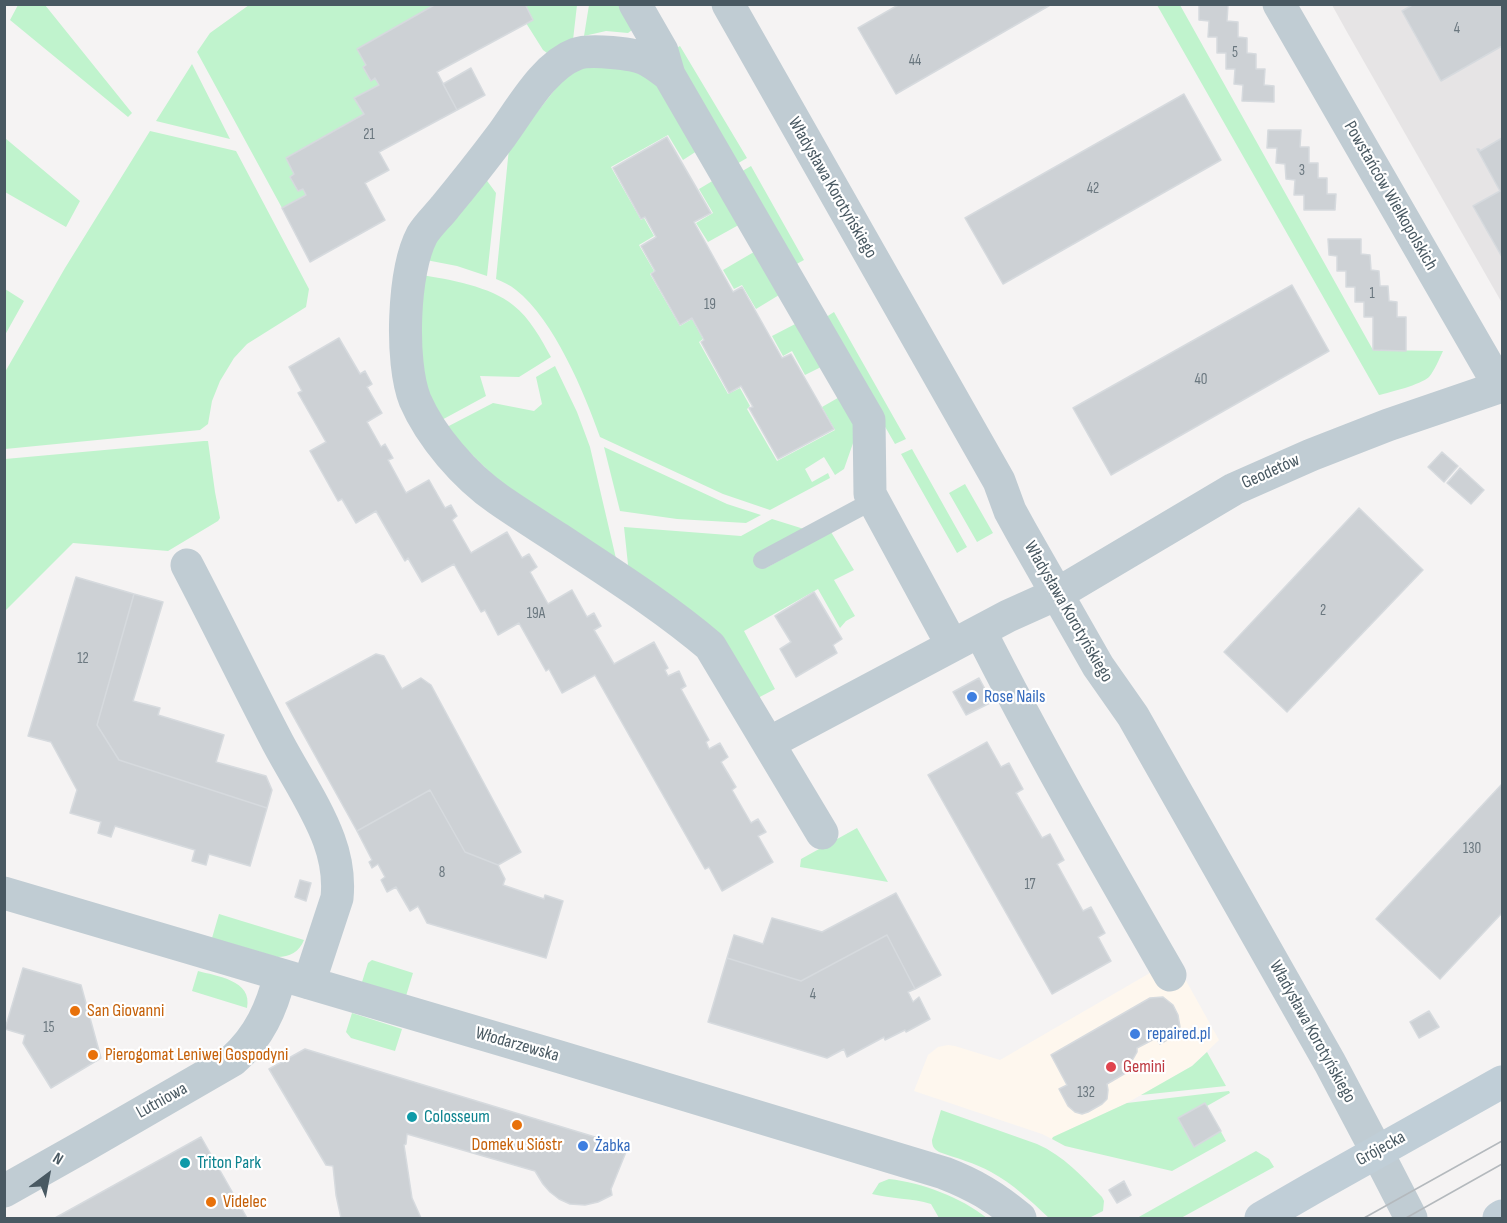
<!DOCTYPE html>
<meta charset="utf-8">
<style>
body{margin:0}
#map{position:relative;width:1507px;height:1223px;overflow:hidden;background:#f5f3f3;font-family:"Sofia Sans Condensed",sans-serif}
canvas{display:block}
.frame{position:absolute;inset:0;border:6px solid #495962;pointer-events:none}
.north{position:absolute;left:18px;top:1145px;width:60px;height:60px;-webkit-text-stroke:4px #fff;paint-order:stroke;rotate:32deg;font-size:16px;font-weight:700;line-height:24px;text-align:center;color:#495962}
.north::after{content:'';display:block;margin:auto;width:21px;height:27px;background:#495962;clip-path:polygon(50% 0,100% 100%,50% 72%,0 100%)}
</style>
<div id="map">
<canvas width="1507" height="1223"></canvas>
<div class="frame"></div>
<div class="north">N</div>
</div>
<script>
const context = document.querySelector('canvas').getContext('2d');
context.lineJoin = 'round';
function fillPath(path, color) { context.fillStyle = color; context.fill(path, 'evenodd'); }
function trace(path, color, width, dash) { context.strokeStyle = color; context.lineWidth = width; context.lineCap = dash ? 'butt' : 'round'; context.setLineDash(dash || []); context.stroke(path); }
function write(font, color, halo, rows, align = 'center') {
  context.font = font + ' "Sofia Sans Condensed",sans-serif'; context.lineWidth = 4.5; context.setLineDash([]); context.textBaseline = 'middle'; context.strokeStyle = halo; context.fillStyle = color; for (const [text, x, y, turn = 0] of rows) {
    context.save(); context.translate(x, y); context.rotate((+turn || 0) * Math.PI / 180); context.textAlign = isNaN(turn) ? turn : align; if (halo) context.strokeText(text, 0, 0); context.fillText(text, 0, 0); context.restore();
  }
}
const commercial = new Path2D(`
 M1174,959L1219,1040L1192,1066L1127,1103L1053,1137L1052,1139L1042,1134L914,1091L928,1055L938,1047L948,1045L955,1046L1000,1060Z`);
const education = new Path2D(`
 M1332,5H1502V303L1347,32Z`);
const green = new Path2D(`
 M18,5H45L132,113L128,117L10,20Z
 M249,5H436L363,67L371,81L375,78L379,85L355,98L364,114L287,158L294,174L290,177L298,191L303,189L306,195L282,208L197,52L210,33Z
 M525,5H577L573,40L547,53L543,50L526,23L533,20Z
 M589,5H619L632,30L628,33L606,31L584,36Z
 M1157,5H1180L1373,350L1443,351C1439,359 1435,370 1429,377C1420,385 1391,392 1379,395Z
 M680,46L747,158L735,165L671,51Z
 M596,63L649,71L700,149L683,160L668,135L611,167L641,220L644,218L654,236L639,245L654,271L650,274L680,326L692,319L703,339L699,342L728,394L740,388L750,406L747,409L777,461L835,430L822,407L843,395L859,426L844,469L835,475L824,457L805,469L812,482L828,473L830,478L770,510L723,494L600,437C584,392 554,320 516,290C510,285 503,282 496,279L509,148L567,74Z
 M192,64L230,139L156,121Z
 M150,131L236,151L309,289L306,307L247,344L234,358L220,381L212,401L208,424L200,430L5,449V372L65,268Z
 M5,138L80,201L66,227L5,192Z
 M751,166L804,260L793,266L739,173Z
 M719,177L744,222L708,242L696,223L713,213L699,189Z
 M485,178L496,193L487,276L457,266L426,260L434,240Z
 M759,249L784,292L756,309L742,285L734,289L723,270Z
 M421,275C448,279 492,287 513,305C530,318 541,339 551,357L519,377L480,376L486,396L438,422L431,410L418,346Z
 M5,289L24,301L5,335H4Z
 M834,312L906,439L895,444L823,319Z
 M801,321L825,365L805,375L792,351L783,356L772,336Z
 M555,366L577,412L590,447L618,567L513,495L445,428L493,403L534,411L542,404L536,377Z
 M204,441H208L215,492L220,518L218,521L168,551L73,543L5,611V614V459Z
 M604,447L727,504L761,515L746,523L677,519L620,511Z
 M912,449L967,547L957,553L901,454Z
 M965,484L993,533L977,542L949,493Z
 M772,519L804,529L758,554L766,568L831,532L854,570L834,580L855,616L846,621L840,628L818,589L744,631L775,689L754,700L629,574L624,527L741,536Z
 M857,828L888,882L800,867L801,859Z
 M219,914L304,940C299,952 290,957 277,957L212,938Z
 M372,960L413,973L406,996L362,982L368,963Z
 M198,971C216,976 253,980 247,1008L192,991Z
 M352,1013L402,1029L395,1051L351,1038L346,1032Z
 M1207,1052L1226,1086L1141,1095L1192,1066Z
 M1229,1091L1230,1093L1207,1106L1226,1141L1172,1171L1065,1146L1052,1139L1053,1137L1127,1103Z
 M941,1110L1037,1144C1064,1156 1082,1176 1102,1197L1104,1201L1103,1211L1089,1218H1049C1031,1201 1013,1184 991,1172C975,1163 956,1158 939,1152C934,1149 932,1146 932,1140Z
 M1256,1151L1269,1159L1274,1167L1181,1218H1137Z
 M889,1179C923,1183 960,1197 987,1218H939L931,1204C912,1198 891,1199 872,1194L879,1183Z`);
const building = new Path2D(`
 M436,4H525L533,20L437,72L457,110L379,152L389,170L365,183L385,220L310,262L282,208L306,195L303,189L298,191L290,177L294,174L286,158L364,114L354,98L379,85L375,78L371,81L363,67L366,65L357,49Z
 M900,4H1052L896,94L858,28Z
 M1199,4L1228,5L1227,21L1238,22V37L1247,38V53L1256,54V69H1265L1264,85L1274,86V102L1242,101L1243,85L1234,84L1235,69H1226V53H1217V37H1208L1209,21L1199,20Z
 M1414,4H1502V46L1441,81L1402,11Z
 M471,68L485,95L457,110L443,84Z
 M1184,94L1221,160L1003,284L965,218Z
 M1268,130H1301L1300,147H1309V163H1318V178H1327V194H1336L1335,210H1304V195H1294L1295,180L1286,179L1285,164L1276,163L1277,148H1267Z
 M667,137L711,213L694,222L733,292L742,287L782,358L791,354L834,429L778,459L749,408L753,407L741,386L729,393L701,342L704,340L692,318L680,325L651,274L655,271L641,246L656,237L645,217L641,219L613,168Z
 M1502,138V257L1473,206L1500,191L1477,149H1479L1480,151Z
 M1328,239H1361V254L1370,255L1371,270L1379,271L1380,286H1388L1389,301L1397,302V317H1406V351L1373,350V317H1364V302H1355V287H1346V271H1337V256L1329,255Z
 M1292,285L1329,351L1111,475L1073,408Z
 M339,338L360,374L365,371L372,384L367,387L382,413L367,422L381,447L385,444L393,458L388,460L406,493L429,480L445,508L451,505L457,516L452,520L471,553L507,532L522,558L529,554L537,567L530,572L548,604L572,590L587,617L594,613L601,626L594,630L614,664L654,642L668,668L665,670L668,676L679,671L686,686L681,689L709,740L706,742L709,749L720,743L728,757L721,762L736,787L732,790L751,823L758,819L766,832L758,836L773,862L722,891L709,867L705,869L595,675L562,693L549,669L546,671L519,623L498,635L485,610L481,612L454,564L422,582L408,558L405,561L376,511L356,523L342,499L338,501L310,451L326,442L298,393L302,391L289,367Z
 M1442,452L1458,466L1444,482L1428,467Z
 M1460,468L1484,490L1471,504L1447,483Z
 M1359,508L1423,570L1287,712L1224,652Z
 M76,577L134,594L97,725L119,760L267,808L250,866L209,854L206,865L192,861L195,850L115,826L111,837L98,833L101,822L70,813L77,790L51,742L28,736Z
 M814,592L842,639L833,645L837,653L796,677L780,649L791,642L775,616Z
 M134,594L163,602L133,701L160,708L158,715L224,735L216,762L266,776L272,790L267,808L119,760L97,725Z
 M376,654L384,656L402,689L421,678L431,685L521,852L498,865L465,852L430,790L357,831L286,703Z
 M979,678L992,702L966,715L953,692Z
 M987,742L1001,767L1009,763L1023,789L1016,793L1042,838L1050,834L1064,860L1057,864L1083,911L1091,907L1105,933L1098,937L1111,961L1052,994L928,775Z
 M1502,784V913L1440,979L1376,919Z
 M430,790L465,852L498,865L505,879L503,885L544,899L545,895L563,901L546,958L427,923L418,906L410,911L396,887L387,892L381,880L385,877L378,864L372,868L369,862L372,860L357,831Z
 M300,880L311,883L306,901L295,897Z
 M896,893L941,975L915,989L887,935L801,981L727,958L734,935L763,944L772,918L822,932Z
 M887,935L915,989L908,992L913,1002L919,997L930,1019L906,1032L905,1030L885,1040L884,1037L847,1057L844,1049L827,1058L708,1022L727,958L801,981Z
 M23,968L81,985L101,1058L51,1088L23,1043L25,1035L5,1029Z
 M1163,997L1173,1005L1178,1015L1180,1027L1174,1036L1160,1044L1156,1038L1137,1048V1052L1133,1059L1125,1064L1129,1071L1107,1084L1108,1090L1107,1099L1102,1104L1088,1112L1082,1114L1075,1112L1068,1106L1059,1089L1067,1085L1051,1055L1150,998Z
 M1429,1011L1439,1027L1419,1038L1410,1022Z
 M305,1049L628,1147L611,1189L612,1195L598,1202L585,1205L570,1204L559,1199L550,1192L543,1184L535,1171L407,1134L406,1144L404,1145L412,1198L421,1218H341L336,1195L333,1166L326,1165L269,1069Z
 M1205,1103L1221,1131L1194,1147L1178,1118Z
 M201,1137L247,1218H55Z
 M1124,1181L1131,1195L1117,1203L1109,1190Z`);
const service = new Path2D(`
 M762,560L874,500`);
const minor = new Path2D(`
 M635,4L662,51L669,75
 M728,4L999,481L1010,511L1021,531L1098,666L1133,716L1330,1063L1377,1152
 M1279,4L1500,387
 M187,565C218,624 247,684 278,743C295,775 317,807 329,840C336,859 339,878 337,898L309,983
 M980,631C1039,748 1105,862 1170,975
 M769,743L1008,616L1057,594L1234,489L1311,455L1388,425L1502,386
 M822,833L710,646C663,606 610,573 559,539C539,526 518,513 498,499C465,476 431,437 415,400C400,362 403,271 422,235C428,225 438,216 445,207C464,184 483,160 501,136C521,109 544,66 576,54C589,49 635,53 647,60C655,64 662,70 669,75L869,420L870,494L952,645
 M4,893L560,1057L944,1173C975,1185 995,1197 1020,1218
 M4,1191L84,1146L233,1060C259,1037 272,1008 280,975`);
const tertiary = new Path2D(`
 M1377,1152L1411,1218`);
const secondary = new Path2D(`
 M1261,1218L1313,1188L1502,1082
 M1499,1218L1502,1216`);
const tram = new Path2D(`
 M1364,1218L1502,1141
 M1406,1218L1502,1164`);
const markers = [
 [972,697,6,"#3f7fe0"],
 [75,1011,6,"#e8710a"],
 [1135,1034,6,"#3f7fe0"],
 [93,1055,6,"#e8710a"],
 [1111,1067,6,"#e0444e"],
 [412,1117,6,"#0f9aa8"],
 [517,1125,6,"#e8710a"],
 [583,1146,6,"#3f7fe0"],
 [185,1163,6,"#0f9aa8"],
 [211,1202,6,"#e8710a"]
];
const numberNames = [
 ["4",1457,29],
 ["5",1235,53],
 ["44",915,61],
 ["21",369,135],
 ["3",1302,171],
 ["42",1093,189],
 ["1",1372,294],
 ["19",710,305],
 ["40",1201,380],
 ["2",1323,611],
 ["19A",536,614],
 ["12",83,659],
 ["130",1472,849],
 ["8",442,873],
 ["17",1030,885],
 ["4",813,995],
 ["15",49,1028],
 ["132",1086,1093]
];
const streetNames = [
 ["Władysława Korotyńskiego",832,188,60],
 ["Powstańców Wielkopolskich",1390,196,60],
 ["Geodetów",1271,472,-24],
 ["Władysława Korotyńskiego",1068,612,60],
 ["Władysława Korotyńskiego",1312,1032,61],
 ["Włodarzewska",517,1045,16],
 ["Lutniowa",162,1101,-29],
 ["Grójecka",1381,1149,-29]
];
const shopNames = [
 ["Rose Nails",984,697],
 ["repaired.pl",1147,1034],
 ["Żabka",595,1146]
];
const foodNames = [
 ["San Giovanni",87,1011],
 ["Pierogomat Leniwej Gospodyni",105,1055],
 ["Domek u Sióstr",517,1145,"center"],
 ["Videlec",223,1202]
];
const healthNames = [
 ["Gemini",1123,1067]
];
const cultureNames = [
 ["Colosseum",424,1117],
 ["Triton Park",197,1163]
];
fillPath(commercial, '#fef7ee');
fillPath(education, '#e6e4e5');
fillPath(green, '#c0f3cd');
fillPath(building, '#cdd1d5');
trace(building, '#d6dade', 1.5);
trace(service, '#c0ccd3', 18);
trace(minor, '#c0ccd3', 33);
trace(tertiary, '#c0ccd3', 33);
trace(secondary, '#c0ced7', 33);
trace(tram, '#b4b9bd', 1.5);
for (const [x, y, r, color] of markers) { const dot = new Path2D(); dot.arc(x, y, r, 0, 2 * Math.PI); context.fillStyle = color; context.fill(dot); trace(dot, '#fff', 2); }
write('15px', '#6a777f', null, numberNames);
write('18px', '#495962', '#fff', streetNames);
write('18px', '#366cbe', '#fff', shopNames, 'left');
write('18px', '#c56008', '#fff', foodNames, 'left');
write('18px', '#be3a42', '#fff', healthNames, 'left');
write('18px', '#0d838f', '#fff', cultureNames, 'left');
</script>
